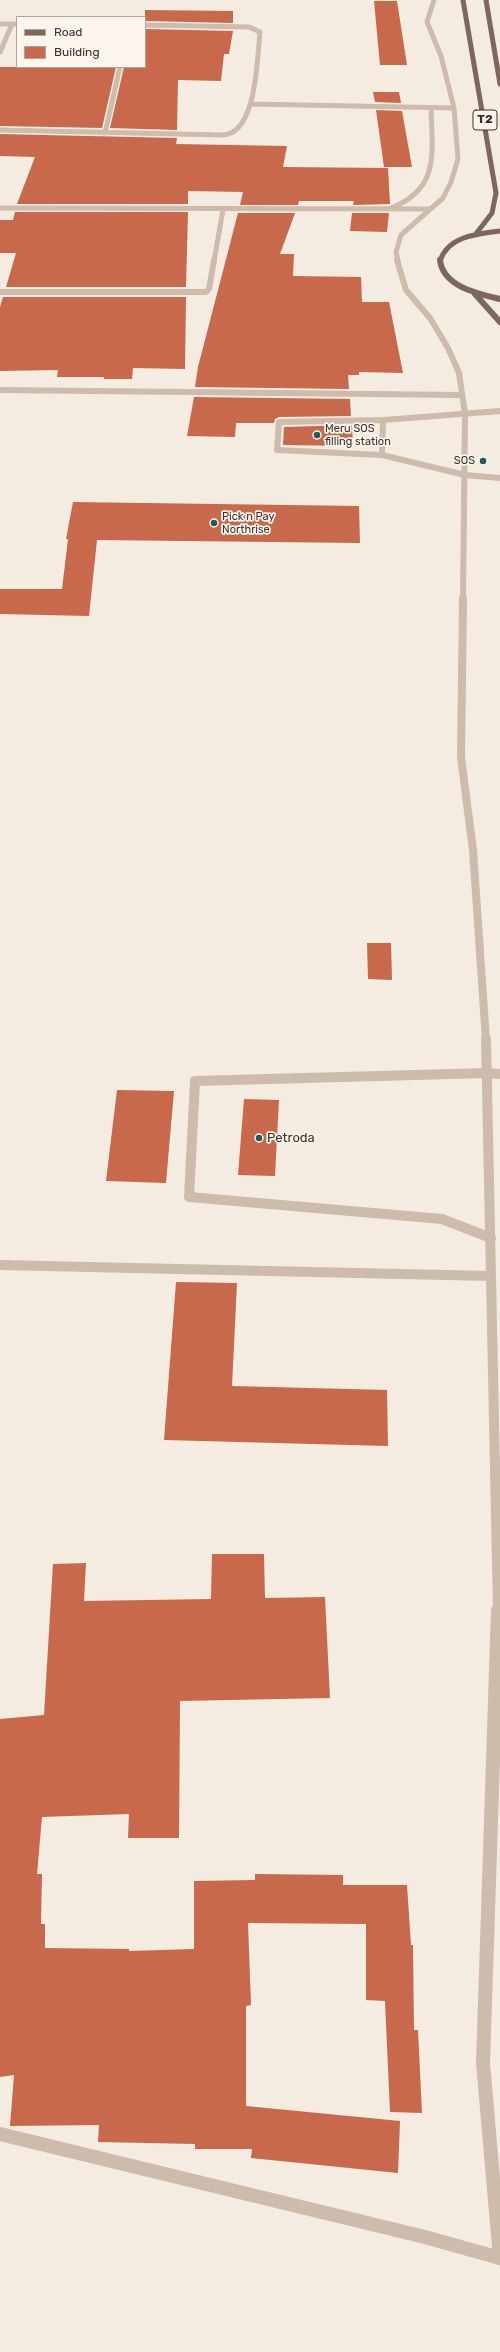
<!DOCTYPE html>
<style>
body{margin:0}
#map{position:relative;width:500px;height:2352px;overflow:hidden;background:#f4ebe1;font-family:Rubik,sans-serif}
canvas{display:block}
.legend{position:absolute;left:16px;top:16px;width:130px;height:52px;box-sizing:border-box;background:#fbf5ee;border:1px solid #aea6a0;margin:0;padding:5px 7px;list-style:none;font-size:12px;color:#3b302b}
.legend li{display:flex;align-items:center;gap:8px;height:20px}
.legend b{width:20px;border:1px solid #aea6a0}
</style>
<div id="map">
<canvas width="500" height="2352"></canvas>
<ul class="legend">
<li><b style="height:5px;background:#7d675c"></b>Road</li>
<li><b style="height:11px;background:#c8694b"></b>Building</li>
</ul>
</div>
<script>
const context = document.querySelector('canvas').getContext('2d');
context.lineJoin = 'round';
function fillPath(path, color) { context.fillStyle = color; context.fill(path, 'evenodd'); }
function trace(path, color, width, dash) { context.strokeStyle = color; context.lineWidth = width; context.lineCap = dash ? 'butt' : 'round'; context.setLineDash(dash || []); context.stroke(path); }
function write(font, color, halo, rows, align = 'center') {
  context.font = font + ' Rubik,sans-serif'; context.lineWidth = 3.5; context.setLineDash([]); context.textBaseline = 'middle'; context.strokeStyle = halo; context.fillStyle = color; for (const [text, x, y, turn = 0] of rows) {
    context.save(); context.translate(x, y); context.rotate((+turn || 0) * Math.PI / 180); context.textAlign = isNaN(turn) ? turn : align; if (halo) context.strokeText(text, 0, 0); context.fillText(text, 0, 0); context.restore();
  }
}
const building = new Path2D(`
 M374,1H397L407,65H380Z
 M145,10L233,11V23L145,21Z
 M145,29L233,31L229,54H224L221,81L178,80L177,130L110,128L124,67H145Z
 M0,67H116L102,128L0,126Z
 M373,92H399L401,103L375,102Z
 M376,110L402,111L412,167H384Z
 M0,134L177,138L176,144L287,146L283,167L388,168L390,204L353,205L354,201H299L298,205H240L243,192L188,191V204H17L35,157L0,156Z
 M15,212H188L186,287H6L16,253H0V220H13Z
 M238,213H295L280,254H294L293,276L361,277L362,302H389L403,373L359,372V375H348L349,389L195,387L198,367Z
 M352,213H389L387,232L350,231Z
 M3,297H186L185,369L133,368L132,379H104V377H57L58,370L0,371V307Z
 M194,397L350,399L351,416L279,417L275,419L274,423H236L235,437L187,436Z
 M352,425L353,446L283,445L284,427Z
 M73,502L359,506L360,543L97,540L89,616L0,614V589H62L68,539H66Z
 M367,943H391L392,980L368,979Z
 M117,1090L174,1091L166,1183L106,1181Z
 M244,1099L279,1100L275,1176L238,1175Z
 M176,1282L237,1283L232,1386L387,1390L388,1446L164,1440Z
 M212,1554H264L265,1598L325,1597L330,1698L180,1701L179,1838H128L129,1814L42,1817L37,1874H42L41,1924H45V1948L129,1949V1951L194,1949V1881L255,1880V1874L343,1875V1885H407L411,1945H413L414,2030H418L422,2113L390,2112L385,2001L366,2000V1924L248,1923L251,2005L246,2006V2106L400,2121L398,2173L251,2158L252,2149H195V2144L98,2142L99,2125L10,2126L14,2075L0,2077V1719L44,1715L53,1564L86,1563L84,1601L211,1599Z`);
const serviceFar1 = new Path2D(`
 M500,411L383,420L279,422L277,450L382,455L465,475L500,478
 M382,455L383,420`);
const service = new Path2D(`
 M488,1073L195,1081L189,1197L442,1219L491,1238`);
const minorFar4 = new Path2D(`
 M0,24H17
 M0,52L12,24
 M250,104L454,108
 M0,130L222,135C257,135 257,58 260,32L249,27L145,25
 M105,133L120,67
 M0,208L429,209
 M391,208C441,189 432,150 431,108
 M214,261L223,210
 M398,261L396,252L401,235L443,198L451,182L458,159L454,108L441,56L427,22L434,0`);
const minorFar3 = new Path2D(`
 M397,260L406,290L430,318L448,348L459,373L465,414L463,600
 M0,292H206L209,289L214,260
 M0,390L462,395`);
const minorFar2 = new Path2D(`
 M463,599L461,757L473,850L486,1040`);
const minorFar1 = new Path2D(`
 M486,1039L498,1611
 M488,1073L500,1074
 M0,1265L491,1276`);
const minor = new Path2D(`
 M498,1610L483,2063L500,2258
 M0,2134L425,2237L500,2258`);
const primaryFar1 = new Path2D(`
 M463,0L496,193L492,213L475,235
 M486,0L500,84
 M440,261C448,236 477,234 500,231`);
const primary = new Path2D(`
 M440,260C443,287 479,294 500,299
 M475,294L500,322`);
const markers = [
 [317,435,4,"#1f5a5e"],
 [483,461,4,"#1f5a5e"],
 [214,523,4,"#1f5a5e"],
 [259,1138,4,"#1f5a5e"]
];
const farPoinames = [
 ["Meru SOS",325,429],
 ["filling station",325,442],
 ["SOS",475,461,"right"],
 ["Pick n Pay",222,517],
 ["Northrise",222,530]
];
const shields = [
 [485,120,24]
];
const shieldNames = [
 ["T2",485,120]
];
const poiNames = [
 ["Petroda",267,1138]
];
fillPath(building, '#c8694b');
trace(serviceFar1, '#cdbbac', 6);
trace(service, '#cdbbac', 10);
trace(minorFar4, '#cdbbac', 5);
trace(minorFar3, '#cdbbac', 6);
trace(minorFar2, '#cdbbac', 8);
trace(minorFar1, '#cdbbac', 10);
trace(minor, '#cdbbac', 14);
trace(primaryFar1, '#7d675c', 5);
trace(primary, '#7d675c', 6);
for (const [x, y, r, color] of markers) { const dot = new Path2D(); dot.arc(x, y, r, 0, 2 * Math.PI); context.fillStyle = color; context.fill(dot); trace(dot, '#fbf5ee', 1.5); }
write('11px', '#3b302b', '#fbf5ee', farPoinames, 'left');
for (const [x, y, w] of shields) { const box = new Path2D(); box.roundRect(x - w / 2, y - 10, w, 20, 3); context.fillStyle = '#fbf5ee'; context.fill(box); trace(box, '#3b302b', 1); }
write('bold 12px', '#3b302b', null, shieldNames);
write('13px', '#3b302b', '#fbf5ee', poiNames, 'left');
</script>
